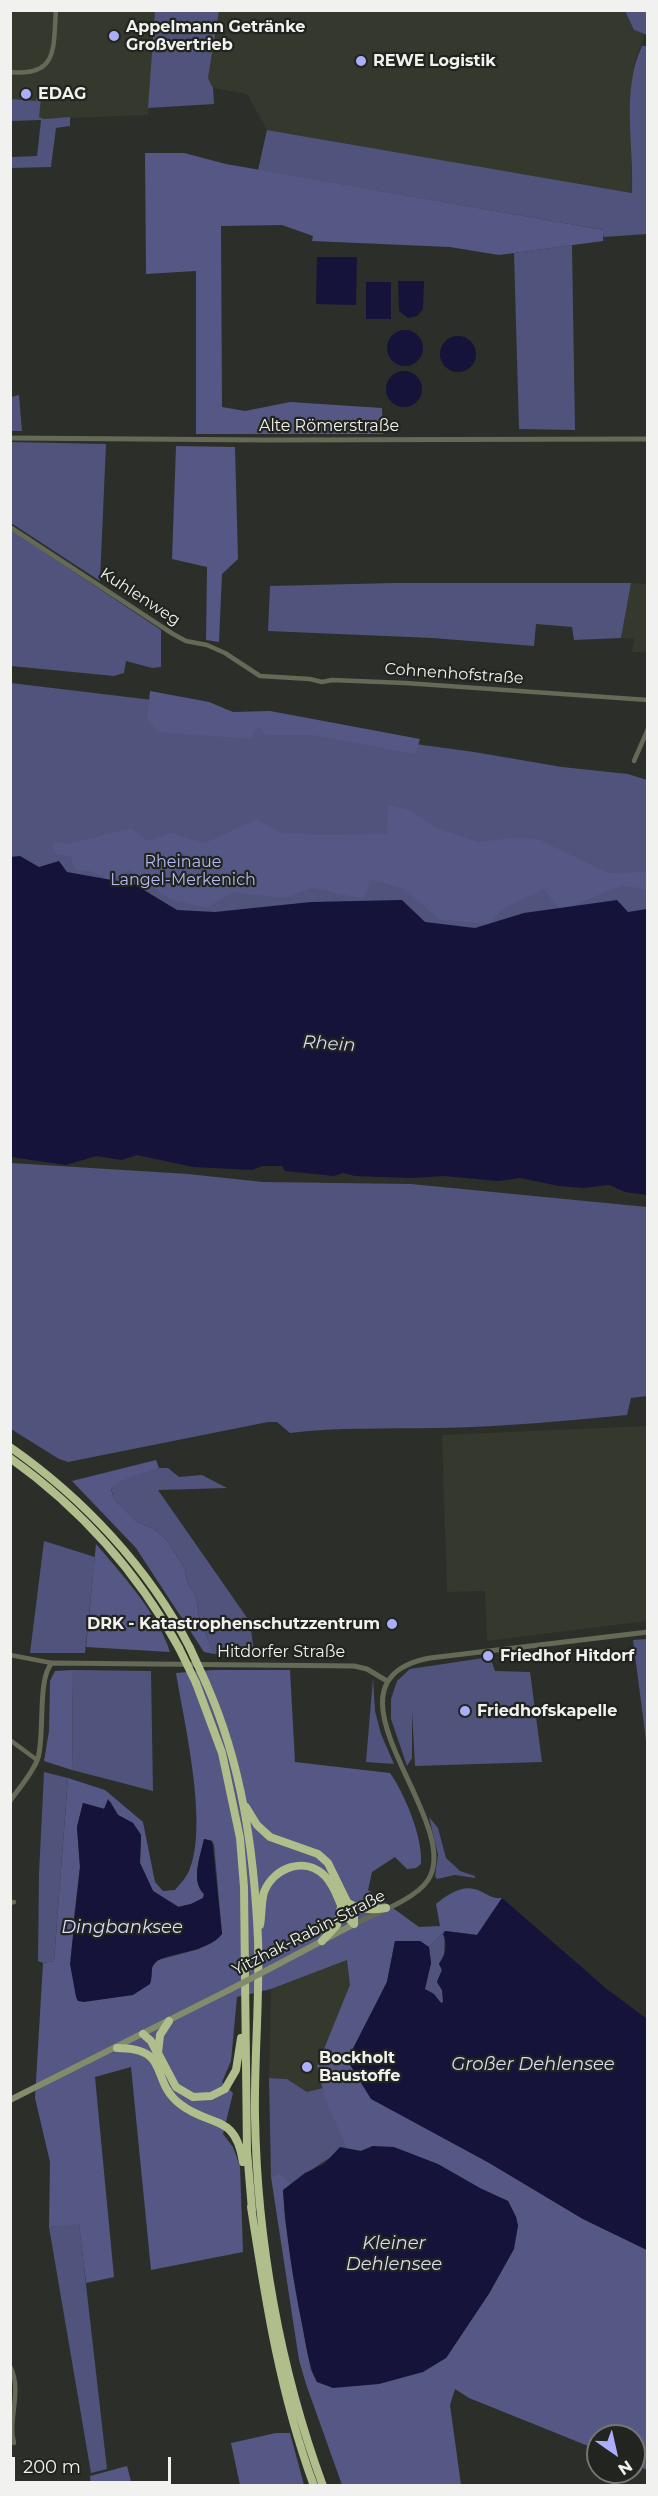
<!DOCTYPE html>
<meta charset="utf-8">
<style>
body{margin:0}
#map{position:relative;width:658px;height:2496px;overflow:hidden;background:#2c2e29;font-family:Montserrat,sans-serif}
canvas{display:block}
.frame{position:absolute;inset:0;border:12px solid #f1f2ef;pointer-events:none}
.north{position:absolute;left:586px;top:2424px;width:60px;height:60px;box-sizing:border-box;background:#22241f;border:2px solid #757672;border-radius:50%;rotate:146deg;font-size:16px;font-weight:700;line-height:24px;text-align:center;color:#f1f2ef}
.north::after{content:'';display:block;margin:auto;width:21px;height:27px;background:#abaffb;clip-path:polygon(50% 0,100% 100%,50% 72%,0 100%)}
.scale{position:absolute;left:12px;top:2457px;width:159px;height:27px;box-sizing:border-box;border:3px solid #f1f2ef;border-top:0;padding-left:8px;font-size:18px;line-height:21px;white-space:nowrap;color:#f1f2ef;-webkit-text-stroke:4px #22241f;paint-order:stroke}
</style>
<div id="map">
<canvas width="658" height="2496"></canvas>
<div class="frame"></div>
<div class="north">N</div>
<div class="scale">200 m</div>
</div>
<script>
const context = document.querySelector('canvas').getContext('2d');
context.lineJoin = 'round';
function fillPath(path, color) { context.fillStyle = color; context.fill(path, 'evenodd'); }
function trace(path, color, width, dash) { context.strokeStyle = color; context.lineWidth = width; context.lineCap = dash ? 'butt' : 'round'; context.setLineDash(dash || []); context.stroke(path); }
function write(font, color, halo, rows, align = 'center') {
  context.font = font + ' Montserrat,sans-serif'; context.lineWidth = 4.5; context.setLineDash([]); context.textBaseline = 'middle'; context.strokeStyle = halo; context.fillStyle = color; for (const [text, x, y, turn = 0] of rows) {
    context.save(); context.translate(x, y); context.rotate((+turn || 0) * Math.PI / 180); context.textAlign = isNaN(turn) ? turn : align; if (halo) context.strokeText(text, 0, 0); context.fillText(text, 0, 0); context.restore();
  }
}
const built = new Path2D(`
 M10,11H155L148,115L44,119L39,117H11Z
 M219,11H625L634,30L645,35L635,61L630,105L632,193L267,130L247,94L213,88L208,78Z
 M631,583L647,584V652H632L634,639L621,638Z
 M647,1426V1621L487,1641L485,1591L447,1592L442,1435Z
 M347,1960L351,1985L317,2066L323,2088L307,2092L287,2079L269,2078L271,1989Z`);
const green = new Path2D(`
 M155,10L219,11L208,78L213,88L214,104L148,108Z
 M625,11H647V35L634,30Z
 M642,46H647V234L604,237V230L258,170L267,130L632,193C634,146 621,90 642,46Z
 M37,97L41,98L39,117L44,119L70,117V126L56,128L51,167L11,168V157L37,156L41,120L11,121V99L36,101Z
 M572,245L575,430L519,429L514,253Z
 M19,395L22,431H11V397Z
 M10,442L106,444L100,581L11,523Z
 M10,529L161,630V667L152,668L126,661L124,673L114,676L11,666Z
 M394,583H631L621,638L574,640L572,627L536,624L534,646L432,638L268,631L270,586Z
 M11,683L194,705L357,736L474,752L562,767L628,774L647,780V1069L11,1027Z
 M11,1163L188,1174L263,1182L411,1184L647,1207V1396L631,1398L627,1415C564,1421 500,1427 436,1428C387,1429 339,1427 290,1433L277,1422H268L68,1462L59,1459L11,1429Z
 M159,1468H168L179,1477L202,1475L227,1488L158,1490L250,1622L254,1653L214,1654L199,1617L196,1596L187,1582L185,1569L166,1539L153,1528L137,1522L114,1499L111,1488C123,1476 144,1474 159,1468Z
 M44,1541L95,1557L85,1653H30Z
 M647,1639H648L647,1748L633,1640Z
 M490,1657L495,1671L530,1672L542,1762L415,1766L412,1711V1758L407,1766L391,1719V1699L397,1681L410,1669Z
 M73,1670L151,1671L153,1791L72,1770Z
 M373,1678L375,1711L381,1734L394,1764L366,1762Z
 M44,1772L68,1778L54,1961L43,1963L38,1961L39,1874Z
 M429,1817L438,1828L446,1858L460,1871L475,1876V1878L455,1875L437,1879L435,1876L438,1855Z
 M445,1931L444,1956L439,1964L442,1970L437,1982L442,1990L444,2002L441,2003L424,1990L431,1963L429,1947Z
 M269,2078L287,2079L307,2092L323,2088L347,2150C326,2157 310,2172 292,2184L279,2175L271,2177Z
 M79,2223L107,2469L91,2473L49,2227Z`);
const forest = new Path2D(`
 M145,153H184L226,164L604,230L603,241L499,255L450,247L312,241L313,236L282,225L221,226L222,407L245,411L290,402L382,408L383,434H196V271L146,274Z
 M176,446L235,447L238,559L222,574L219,642L206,640L207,567L172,559Z
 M150,691L209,702L233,712L270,711L420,739L415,754L312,735H266L261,728L255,729L252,739L159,732L147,720Z
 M388,805L410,810L434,827L478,842L520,837L540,840L608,873L647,872V890L622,885L561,911L544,889L501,910L489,924L440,920L403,888L371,880L364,899L312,888L283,898L233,892L206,908L170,899L129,870L112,881L90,871L75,870L71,857L54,853L53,842L68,844L131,828L148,841L170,833L205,843L257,819L281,833L322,835L387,834Z
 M156,1460L159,1468C145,1474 122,1477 111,1489L114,1499L137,1522L153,1528L166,1539L185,1569L187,1582L196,1596L199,1617L214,1654L204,1652L136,1548L72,1481Z
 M96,1544C121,1573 159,1615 170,1652L86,1647Z
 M73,1670L72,1770L44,1761L49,1731L50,1681L55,1671Z
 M213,1670H290L295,1762L390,1773C405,1794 423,1838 421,1864L416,1868L407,1869L395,1857L372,1872L368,1890L419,1927L440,1926L436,1904C448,1894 464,1883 480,1891C489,1895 492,1899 502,1898L477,1935L445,1931L429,1947L420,1941H395L387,1982L348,2060L491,2164L583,2219L647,2250V2470L634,2464V2436H598V2450L469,2398L455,2389L450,2405L461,2485H342L306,2384L299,2360L271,2177L279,2174L292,2184L283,2191L285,2219L299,2308L311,2370L317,2382L446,2358L490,2292L518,2226L516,2217L508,2201L373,2146L361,2151L347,2150L325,2098L317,2066L350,1985L347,1960L271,1989L237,1997L231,2061L222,2082L233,2093L223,2134L233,2147L240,2166L243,2252L151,2270L131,2067L95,2077L114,2277L86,2283L79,2224L49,2227L50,2162L35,2098L43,1963L54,1961L68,1778L105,1790L143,1822L155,1882L163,1891L175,1890C180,1884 186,1878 189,1871C209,1826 184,1722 176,1673ZM110,1801L118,1815L133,1823L141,1835L140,1863L153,1891L179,1907L191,1904L203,1898L204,1894C190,1881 201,1855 204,1839L212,1841L214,1845L222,1934L199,1949L158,1960L152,1967L151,1982L73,1925L80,1867L77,1827L83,1803L105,1809Z
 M276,2433H290L304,2485H240L231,2443Z
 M127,2466L132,2485H91L90,2476Z`);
const water = new Path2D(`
 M317,257H357L356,305L316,304Z
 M398,281H424L423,309L417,316L408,318L399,311Z
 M366,282H391V319H366Z
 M387 348a18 18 0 1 1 36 0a18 18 0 1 1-36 0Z
 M440 354a18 18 0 1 1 36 0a18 18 0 1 1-36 0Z
 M386 389a18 18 0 1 1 36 0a18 18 0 1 1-36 0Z
 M20,856L39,867L59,861L67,872L134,884L177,910L215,912L311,902L402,900L425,922L475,928L524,913L617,900L628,912L647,909V1195L625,1192L609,1185L583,1188L559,1186L520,1178L498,1181L444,1176L410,1178L355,1176L343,1173L334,1176L285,1171L282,1166H262L252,1170L193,1167L137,1155L122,1160L96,1156L66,1165L11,1157L10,857Z
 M108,1799L118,1815L133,1823L141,1835L140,1863L153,1891L178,1907L191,1904L203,1898L204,1894C190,1880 201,1855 204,1839L212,1841L222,1934C208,1954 160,1952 153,1965C151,1971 152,1979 150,1984L133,1995L84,2002L78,2001L76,1997L70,1964L80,1867L77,1827L83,1803L104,1809Z
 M502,1898L608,1990L647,2019V2250L583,2219L491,2164L371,2099L347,2060L387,1982L395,1941H420L429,1947L431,1963L425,1989L434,1994L441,2003L443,2002L442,1990L437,1982L442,1970L439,1964C446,1953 448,1946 443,1934L445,1931L477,1935Z
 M373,2146L394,2147L438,2164L480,2188L508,2201L516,2217L518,2226L514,2249L490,2292L446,2358L423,2372L379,2384L333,2388L317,2382C308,2364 306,2344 302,2324C293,2280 286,2235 283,2190L305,2173L324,2164L340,2147L361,2151Z`);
const minor = new Path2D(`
 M10,72C59,77 53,47 56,10
 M10,527L173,634L186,641L207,645L225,653L260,676L310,679L322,682L332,680L405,683L648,700
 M634,761L648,729
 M10,1655L52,1663
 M10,1740L37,1760
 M10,1903L14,1902
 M10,2366C23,2391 7,2421 14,2443`);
const tertiary = new Path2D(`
 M10,438L265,440L648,439
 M10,1801C19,1788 33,1773 38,1758C45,1734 37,1678 52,1663L354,1666L367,1669L387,1681
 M354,1924C375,1914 416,1899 428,1880C466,1822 307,1681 430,1658L648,1632`);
const secondary = new Path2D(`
 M271,1968L354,1924
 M10,2100L231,1989`);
const motorway = new Path2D(`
 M10,1447C83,1498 149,1568 190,1648
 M10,1458C80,1508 138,1573 179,1648
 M196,1683L222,1753L240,1838L244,1887L247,2151L252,2210
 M206,1683C242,1764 254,1851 258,1939C260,1998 254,2058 255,2116C257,2241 280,2369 323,2486
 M246,1807L257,1825L270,1837L318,1854L328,1863L354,1916V1924
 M348,1903C360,1910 372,1910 386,1908
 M260,1925C262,1915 261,1902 264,1892C274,1867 305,1856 325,1876C339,1890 339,1912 354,1924
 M322,1941L337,1925L341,1907
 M169,2021L160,2035L158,2053L176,2087L193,2097L211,2096L225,2089L236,2070L241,2038
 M143,2034L151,2041L157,2053
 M117,2048C172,2048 149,2080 180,2104C210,2128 235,2112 243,2162
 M251,2207C266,2303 280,2394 314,2486`);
const secondaryBridge = new Path2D(`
 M231,1989L271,1968`);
const motorwayBridge = new Path2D(`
 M179,1648L196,1683
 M190,1648L206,1683`);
const markers = [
 [114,36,6,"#abaffb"],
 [361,61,6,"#abaffb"],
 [26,94,6,"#abaffb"],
 [392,1624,6,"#abaffb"],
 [488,1656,6,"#abaffb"],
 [465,1711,6,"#abaffb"],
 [307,2067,6,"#abaffb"]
];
const poiNames = [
 ["Appelmann Getränke",126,27],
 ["Großvertrieb",126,45],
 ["REWE Logistik",373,61],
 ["EDAG",38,94],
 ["DRK - Katastrophenschutzzentrum",380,1624,"right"],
 ["Friedhof Hitdorf",500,1656],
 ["Friedhofskapelle",477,1711],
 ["Bockholt",319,2058],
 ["Baustoffe",319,2076]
];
const streetNames = [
 ["Alte Römerstraße",329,426],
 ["Kuhlenweg",140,597,33],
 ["Cohnenhofstraße",454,674,4],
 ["Hitdorfer Straße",281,1652],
 ["Yitzhak-Rabin-Straße",309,1933,-27]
];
const parkNames = [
 ["Rheinaue",183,862],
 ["Langel-Merkenich",183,880]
];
const waterNames = [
 ["Rhein",329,1044,4],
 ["Dingbanksee",122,1928],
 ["Großer Dehlensee",533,2065],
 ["Kleiner",394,2244],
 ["Dehlensee",394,2265]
];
fillPath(built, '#35382d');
fillPath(green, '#50537b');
fillPath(forest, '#555884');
fillPath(water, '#151339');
trace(minor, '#646a55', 4.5);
trace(tertiary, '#646a55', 5);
trace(secondary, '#828c6b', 6);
trace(motorway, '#afbe8a', 8);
trace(secondaryBridge, '#828c6b', 6);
trace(motorwayBridge, '#afbe8a', 8);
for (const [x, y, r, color] of markers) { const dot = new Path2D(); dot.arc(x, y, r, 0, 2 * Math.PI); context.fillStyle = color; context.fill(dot); trace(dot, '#22241f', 2); }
write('bold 16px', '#f1f2ef', '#22241f', poiNames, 'left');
write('16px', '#f1f2ef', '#22241f', streetNames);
write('16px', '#b5baf3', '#22241f', parkNames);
write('italic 18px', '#d7daf8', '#22241f', waterNames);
</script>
